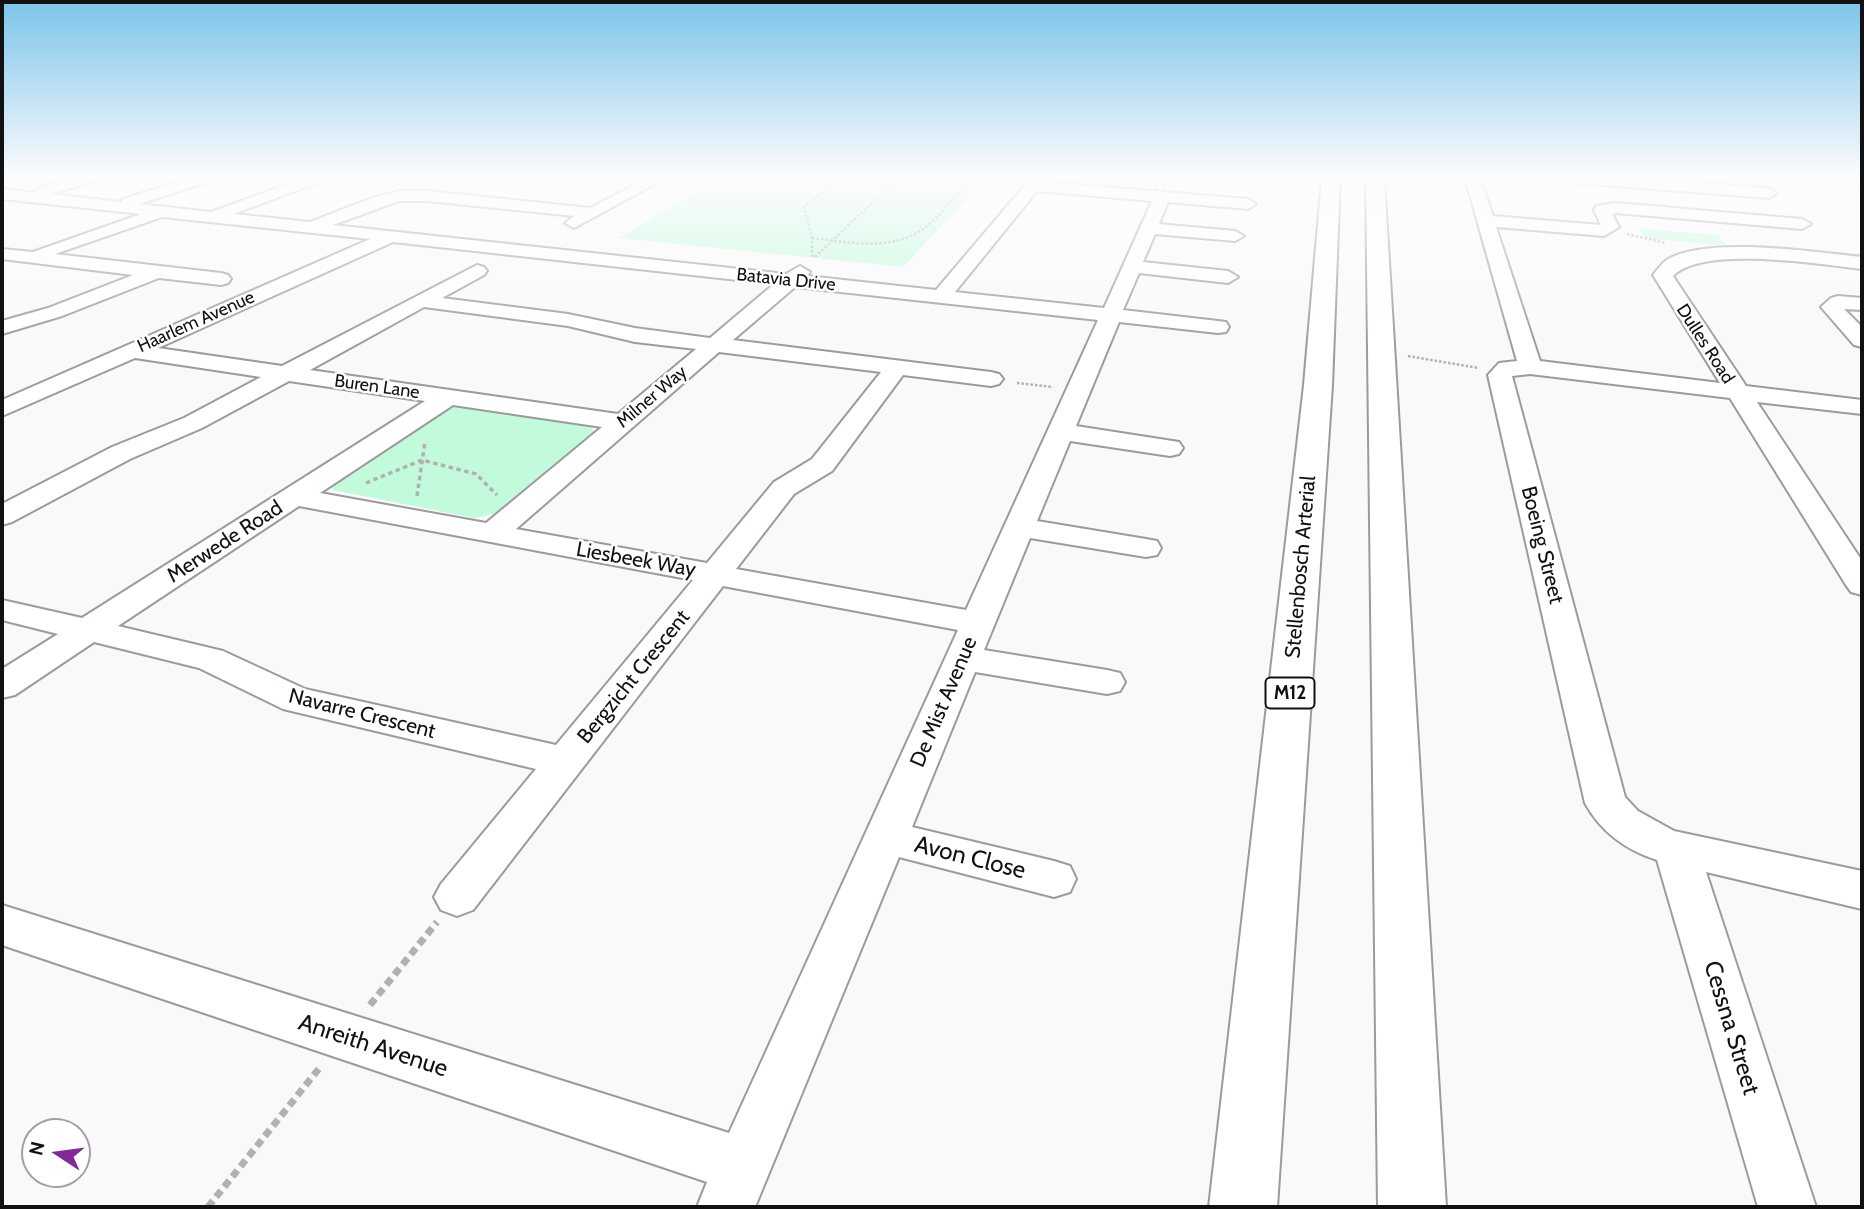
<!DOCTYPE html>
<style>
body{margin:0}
#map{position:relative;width:1864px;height:1209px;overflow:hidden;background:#faf8fb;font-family:Cabin,sans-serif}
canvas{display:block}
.frame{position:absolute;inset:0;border:4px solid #121112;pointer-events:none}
.north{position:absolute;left:21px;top:1118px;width:70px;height:70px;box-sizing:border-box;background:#fff;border:2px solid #a0a0a0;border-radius:50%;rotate:283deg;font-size:19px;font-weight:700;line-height:28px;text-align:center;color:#121112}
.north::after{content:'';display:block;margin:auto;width:24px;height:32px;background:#842a97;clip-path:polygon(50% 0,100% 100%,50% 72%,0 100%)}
</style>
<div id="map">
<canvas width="1864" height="1209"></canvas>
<div class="frame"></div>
<div class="north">N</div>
</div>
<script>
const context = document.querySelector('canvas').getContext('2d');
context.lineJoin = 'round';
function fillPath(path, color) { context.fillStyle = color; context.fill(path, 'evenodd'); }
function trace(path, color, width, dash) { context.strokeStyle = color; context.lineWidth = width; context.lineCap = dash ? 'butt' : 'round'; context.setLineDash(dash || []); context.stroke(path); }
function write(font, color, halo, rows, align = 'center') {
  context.font = font + ' Cabin,sans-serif'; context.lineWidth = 5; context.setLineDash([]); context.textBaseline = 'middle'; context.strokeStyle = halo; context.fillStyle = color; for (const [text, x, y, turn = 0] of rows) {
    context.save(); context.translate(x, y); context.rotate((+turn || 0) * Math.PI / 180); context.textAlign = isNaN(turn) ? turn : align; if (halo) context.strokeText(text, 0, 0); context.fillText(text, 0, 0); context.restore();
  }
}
const green = new Path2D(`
 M720,178H987L903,267L619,238Z
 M1638,228L1718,235L1727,246L1645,238Z
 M466,406L586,425L593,429L595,434L499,513L474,518L333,490V484L441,410Z`);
const pathFar2 = new Path2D(`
 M1627,234L1666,243
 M812,238C853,243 898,253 932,222C946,209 958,192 972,178
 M812,257V238L804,207L832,184L829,178
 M815,257L898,178
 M1408,356L1479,368
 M1017,383L1053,387`);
const pathFar1 = new Path2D(`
 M366,483L422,460L476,474L497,495
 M417,496L425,442`);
const path = new Path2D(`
 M370,1005L437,922
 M208,1207L321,1066`);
const lane = new Path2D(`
 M1161,178H1169L1161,190L1157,188Z`);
const street = new Path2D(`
 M75,178H99L96,181L51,194L121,202L123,199L190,178H212L210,181L139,204L211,212L304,178H324L322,181L234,214L310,222L369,199L399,191H428L590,208L648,178H666L574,228L565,223L574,216L428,201H399L333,225L786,274L800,266L810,272L807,276L936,290L1031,178H1046L1044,182L1248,199L1256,204L1248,209L1168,202L1159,224L1235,231L1244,236L1235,241L1155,234L1143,262L1228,271L1238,277L1228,283L1139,273L1123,310L1218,321L1226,322L1229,327L1226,332L1218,333L1119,322L1076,426L1179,442L1183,448L1179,454L1170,456L1070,441L1037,521L1146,539L1157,541L1161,548L1157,555L1146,557L1030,538L984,650L1107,670L1120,673L1125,682L1120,691L1107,694L975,672L912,827L1054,861L1070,866L1076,879L1070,892L1054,897L899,857L755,1207H697L707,1182L2,945V905L729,1133L958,630L723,586L473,910L457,916L441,910L434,897L441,884L536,769L283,709L199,668L94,642L15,695L2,698V669L58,634L2,620V600L82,618L425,401L289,381L202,428L130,459L12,522L2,525V504L112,447L184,418L261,377L135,358L2,416V400L370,239L162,217L55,254L221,273L228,275L231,279L228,283L221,285L159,278L62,316L2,334V321L48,308L133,275L2,259V249L33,252L141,214L2,199V189L35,193L36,189ZM1037,191L1152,201L1104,308L955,292ZM393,242L774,284L710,338L635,328L568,314L442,298L484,275L487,271L484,267L477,265L282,366L158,348ZM795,287L1098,320L966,610L736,569L794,494L832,471L903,375L991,386L999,384L1003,379L999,374L991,372L733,340ZM424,307L568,326L635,342L696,349L618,414L310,370ZM719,352L881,372L812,459L774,482L707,563L516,529ZM453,405L602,427L486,523L320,493ZM299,506L693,580L556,745L305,689L223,651L118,626Z
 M1465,178H1480L1493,216L1601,225L1594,210L1596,206L1616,203L1802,219L1811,224L1802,229L1616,213L1612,214L1619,227L1604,236L1496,227L1540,361L1720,383L1653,275C1657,270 1663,262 1668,259C1710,236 1815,252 1862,257V269C1820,264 1702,245 1673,276L1746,386L1862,400V414L1757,402L1862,561V595L1851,592L1846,585L1730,398L1530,374L1512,376L1625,797L1638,811L1674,831L1862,871V909L1706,872L1816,1207H1758L1657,860C1626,850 1601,832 1585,803L1488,375L1499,363L1517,361Z
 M1570,178H1633L1769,188L1777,193L1769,198L1578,183Z
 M1851,178H1862V185Z
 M1838,296L1862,298V310L1844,309L1862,327V347L1854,345L1821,307L1831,298Z`);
const primary = new Path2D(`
 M1322,178H1340L1332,385L1277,1207H1209L1304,385Z
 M1366,178H1384L1446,1207H1378Z`);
const farStreetnames = [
 ["Batavia Drive",786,280,6],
 ["Haarlem Avenue",196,322,-24],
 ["Dulles Road",1705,344,57],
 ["Buren Lane",377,387,8],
 ["Milner Way",652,397,-40]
];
const shields = [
 [1290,693,49]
];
const shieldNames = [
 ["M12",1290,693]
];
const streetNames = [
 ["Merwede Road",225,542,-33],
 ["Boeing Street",1542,545,76],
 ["Liesbeek Way",636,560,10],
 ["Stellenbosch Arterial",1301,567,-85],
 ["Bergzicht Crescent",634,677,-51],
 ["De Mist Avenue",944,702,-67],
 ["Navarre Crescent",362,714,14]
];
const nearStreetnames = [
 ["Avon Close",970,858,14],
 ["Cessna Street",1731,1028,73],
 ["Anreith Avenue",373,1046,18]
];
fillPath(green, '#c1fbdc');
trace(lane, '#9c9a9d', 3);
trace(street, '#9c9a9d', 4);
trace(primary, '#9c9a9d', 4);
trace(pathFar2, '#b2b0b3', 2.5, [2.5, 2]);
trace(pathFar1, '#b2b0b3', 3.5, [4.5, 3.5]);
trace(path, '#b2b0b3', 7, [8, 5]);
fillPath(lane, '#fff');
fillPath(street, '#fff');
fillPath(primary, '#fff');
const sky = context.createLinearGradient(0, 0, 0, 347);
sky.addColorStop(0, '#7bc4ea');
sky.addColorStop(0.51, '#fdfcfd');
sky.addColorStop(1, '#fdfcfd00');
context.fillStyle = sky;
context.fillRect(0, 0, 1864, 347);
write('18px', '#121112', '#fff', farStreetnames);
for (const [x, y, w] of shields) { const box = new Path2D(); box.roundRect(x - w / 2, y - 15.5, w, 31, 5); context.fillStyle = '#fff'; context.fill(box); trace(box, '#121112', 2); }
write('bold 19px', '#121112', null, shieldNames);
write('21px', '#121112', '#fff', streetNames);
write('24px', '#121112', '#fff', nearStreetnames);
</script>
